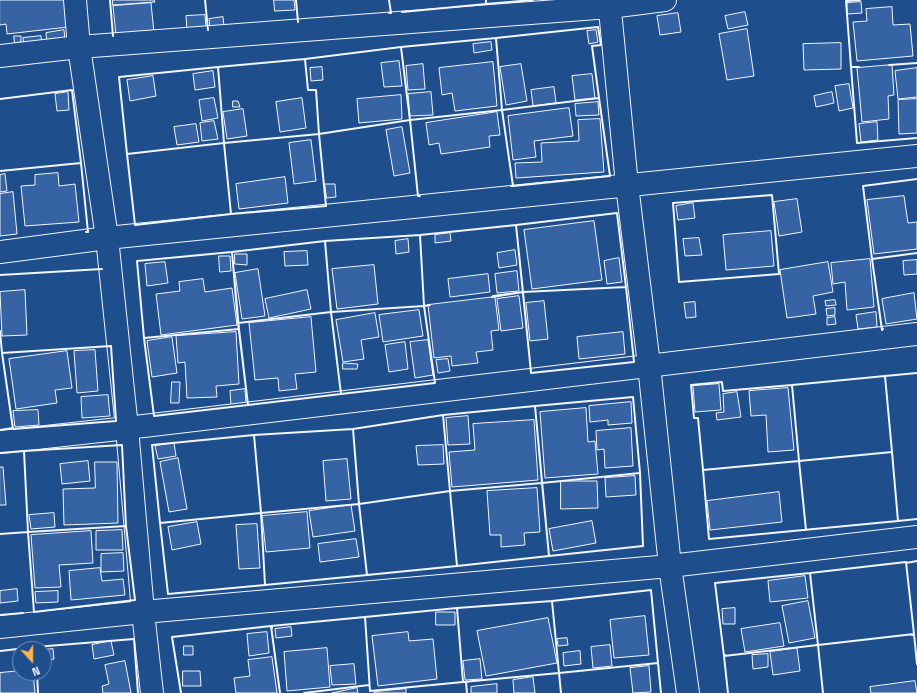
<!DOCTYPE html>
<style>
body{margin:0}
#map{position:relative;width:917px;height:693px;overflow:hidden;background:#1f4e8c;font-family:"Space Grotesk",sans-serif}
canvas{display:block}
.north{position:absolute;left:12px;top:641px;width:40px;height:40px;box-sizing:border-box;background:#1f4e8c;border:1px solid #7391ba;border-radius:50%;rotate:159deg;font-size:11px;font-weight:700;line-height:16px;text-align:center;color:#f2f6ff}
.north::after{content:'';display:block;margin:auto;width:14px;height:18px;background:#ffb74d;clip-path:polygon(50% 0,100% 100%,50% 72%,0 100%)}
</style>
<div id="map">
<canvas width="917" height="693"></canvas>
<div class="north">N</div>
</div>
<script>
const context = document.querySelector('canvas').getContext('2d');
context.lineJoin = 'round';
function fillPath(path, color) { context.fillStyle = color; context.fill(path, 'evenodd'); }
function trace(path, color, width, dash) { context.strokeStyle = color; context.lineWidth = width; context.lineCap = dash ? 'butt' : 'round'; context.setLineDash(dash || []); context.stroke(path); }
const building = new Path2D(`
 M0,0H65L68,27L7,34L6,24L0,25Z
 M113,0H154L155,2L113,5Z
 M274,0H294L295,10L275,11Z
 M861,2L862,13L847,14V3Z
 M151,3L154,33L116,35L113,6Z
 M892,7L893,25L910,24L913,56L857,61L853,22L867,21L866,9Z
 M745,12L748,25L728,29L725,16Z
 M678,13L681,32L660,35L657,16Z
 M205,15L206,28L187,30L186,16Z
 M223,17L224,26L210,27L209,19Z
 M747,29L754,76L727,80L719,34Z
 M64,30L65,40L47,43L46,33Z
 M596,30L598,42L589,44L587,31Z
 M14,36H21V42L15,43Z
 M41,36L42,44L24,46L23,38Z
 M491,42L492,50L474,53L473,44Z
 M841,43V69L804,70L803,44Z
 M399,61L402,86L384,87L381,63Z
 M493,62L497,106L455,111L452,93L442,95L439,68Z
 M423,64L425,89L408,90L406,66Z
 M521,64L527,101L506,105L500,67Z
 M892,65L894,95L888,96L889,119L862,122L857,68Z
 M322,67L323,80L311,81L310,68Z
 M917,68V97L898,99L895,71Z
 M213,71L215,87L195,90L193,74Z
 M592,74L595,98L575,100L572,76Z
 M153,76L156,96L130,101L127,80Z
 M849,84L853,108L839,111L835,86Z
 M554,87L556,103L533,106L531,90Z
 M68,92L69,110L57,111L55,94Z
 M431,92L433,115L410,116L408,94Z
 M832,92L834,103L816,107L814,96Z
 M401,95L402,119L359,123L357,99Z
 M214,98L218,118L202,121L199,100Z
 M302,98L306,128L280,132L276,102Z
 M917,99V133L899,134L898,100Z
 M233,101H238L240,107H233Z
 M598,102L599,115L576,116L575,104Z
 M569,108L573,136L534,141L536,157L513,160L508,116Z
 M243,109L247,136L227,139L223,112Z
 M497,112L500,135L489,136L490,147L441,154L439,143L429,145L426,123Z
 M600,119L604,172L516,178L515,163L542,162L541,143L579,141L578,120Z
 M214,121L218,139L202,141L200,123Z
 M877,122L878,140L861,142L859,124Z
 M196,124L199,142L177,145L174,127Z
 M402,127L410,173L394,176L386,130Z
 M311,140L316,181L294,184L289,143Z
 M58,173L59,186L75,184L79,222L25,226L21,186L35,185V175Z
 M5,174L7,191L0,192V175Z
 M285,177L288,203L239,209L236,184Z
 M325,184H335L336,197L327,198Z
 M13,192L17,234L0,236V194Z
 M904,196L908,223L917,222V249L874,254L867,200Z
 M797,199L802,232L779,236L774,202Z
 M693,203L695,218L678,220L676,206Z
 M594,221L602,280L532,289L524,230Z
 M771,231L774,266L726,270L723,235Z
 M450,233L451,241L435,243V235Z
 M699,238L702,255L685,256L683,239Z
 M408,239L409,252L396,254L395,241Z
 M515,250L517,265L499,268L497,253Z
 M307,251L308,265L285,266L284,252Z
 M235,254H247V265L235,264Z
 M219,256H230L231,271L220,272Z
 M619,258L622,282L607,284L604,261Z
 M870,259L874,307L847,310L845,282L833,284L831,263Z
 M917,260V274L904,275L903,261Z
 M165,262L168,283L147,286L145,264Z
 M828,262L833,292L813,296L816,314L787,318L780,270Z
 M374,265L378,304L337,309L332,269Z
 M258,269L265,316L242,319L235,273Z
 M517,271L519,291L497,293L495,274Z
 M488,274L490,292L450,297L448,279Z
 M203,279L205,292L232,288L237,325L161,335L156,294L180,291L179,282Z
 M25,290L27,335L2,336L0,292Z
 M307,290L311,309L269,318L265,299Z
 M914,293L917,319L886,324L882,299Z
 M519,296L523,328L501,331L497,299Z
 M495,297L499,330L491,331L493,350L476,352L478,363L452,366L451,356L434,358L428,305Z
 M835,300L836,305L826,306L825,301Z
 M544,301L548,339L530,341L526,303Z
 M695,302L696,317L686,318L684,303Z
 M835,308V315L827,316L826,309Z
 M419,310L423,336L383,342L379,315Z
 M876,312L877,327L858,329L856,315Z
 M375,313L379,337L361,340L364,359L343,362L336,320Z
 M311,317L316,372L295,374L297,389L279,391L278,378L255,380L249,323Z
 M835,317L836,324L827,325V318Z
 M236,332L239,384L216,386L217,397L187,398L185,362L178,363L176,336Z
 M623,332L625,354L579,359L577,337Z
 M172,337L177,373L152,377L147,341Z
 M428,340L433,375L415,378L410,342Z
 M405,342L408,369L389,372L385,345Z
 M95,350L98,391L77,393L74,351Z
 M67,351L72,388L55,390L57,403L16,409L9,359Z
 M448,359L450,371L438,373L436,360Z
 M343,363L358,364L357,369H343Z
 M172,382H180L179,403H171Z
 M719,384L721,410L695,412L693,386Z
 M788,388L794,450L768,452L766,415L751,416L749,391Z
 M245,389L246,403L231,405L230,391Z
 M737,392L741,417L717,420L716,413L724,412L723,394Z
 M108,395L110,416L82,418L81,397Z
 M631,402L632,423L608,425V420L590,422L589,406Z
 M586,408L588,442L595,441L598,474L545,478L540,412Z
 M38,410L39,425L15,427L13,411Z
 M468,416L470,444L448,445L446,418Z
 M534,420L538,480L452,487L449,452L475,450L473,424Z
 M631,428L633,466L605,468L604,449L597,450L596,431Z
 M174,443L176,456L158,459L155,446Z
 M443,445L444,464L418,465L416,446Z
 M178,458L187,509L169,512L160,462Z
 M347,459L351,499L326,501L323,461Z
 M88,461L90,481L62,484L60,464Z
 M95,462H117L118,523L64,525L63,489L95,488Z
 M0,467H3L6,505H0Z
 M635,476L636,495L606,497L605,478Z
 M561,481H597L598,508L561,509Z
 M537,488L540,532L524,533L525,545L501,547V535H490L487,491Z
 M779,492L782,522L710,530L707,501Z
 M351,505L355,531L313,537L309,511Z
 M307,512L310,548L266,552L262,516Z
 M54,513L55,527L31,529L29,515Z
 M592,521L596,543L553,551L549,529Z
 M197,522L201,544L172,550L168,527Z
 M257,524L260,568L239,569L236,525Z
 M122,530L123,550H96V531Z
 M91,531L93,563L59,565L61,587L35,588L31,535Z
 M356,539L359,557L320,562L318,544Z
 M123,553L124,571L101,572V554Z
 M100,568L102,581L123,579L125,595L71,600L69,571Z
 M805,576L808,598L770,602L768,581Z
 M17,589L18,601L0,603V591Z
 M58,591V602L36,603L35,592Z
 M808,601L815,638L789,643L782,606Z
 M735,608V624H723L722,609Z
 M436,612H455V625H436Z
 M645,616L649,655L614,658L610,620Z
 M548,618L557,663L486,676L477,631Z
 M780,623L784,646L745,652L741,629Z
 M291,627L292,636L276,638L275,629Z
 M267,632L269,653L249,656L247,634Z
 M408,632L409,641L433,639L437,679L378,686L372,636Z
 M567,638L568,645L558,646L557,639Z
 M111,641L114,655L94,659L92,645Z
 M610,645L612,666L593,668L591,647Z
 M184,646H193V655H184Z
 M327,648L330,687L287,691L284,652Z
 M797,648L800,671L773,675L770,652Z
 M53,649L54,659L44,661V650Z
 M580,651L581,664L564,666L563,653Z
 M768,654V667L753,669L752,655Z
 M272,657L277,693H236L234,678L250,676L248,660Z
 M480,659L482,679L465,680L463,661Z
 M125,661L131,693H103L102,686L109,684L105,665Z
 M354,664L356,684L332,685L330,666Z
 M649,666L651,692L633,693L630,668Z
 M20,671V673H33L35,693H0V673Z
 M183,671H200L201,686H183Z
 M533,677L535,693H514L513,680Z
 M915,681L917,693H871L870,687Z
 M497,684V693H471V687Z
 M357,688L358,693H332Z
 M406,689V693H374V692Z`);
const minor = new Path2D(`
 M75,0L79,47L107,238L127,428L143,612L152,693
 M609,0L627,185L649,365L670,566L688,693
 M0,56L79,47L610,7L665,0
 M0,252L107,238L917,156
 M0,442L127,428L917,334
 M0,627L143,612L670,566L917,537`);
const wall = new Path2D(`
 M110,0L113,36
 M205,0L208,30
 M296,0L298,22
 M486,2V4L533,0
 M402,12L486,4V0
 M389,13H391L389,0
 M598,27L601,45L592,46L599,98L502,110L496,38Z
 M401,47L410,120L319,134L316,90H308L305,59Z
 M305,59L308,90H316L319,134L224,143L218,67Z
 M889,65L917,63
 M218,67L224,143L127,154L119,77Z
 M851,67L846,1L860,0
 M859,67H851L857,143L917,138
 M599,98L610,176L513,186L502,110Z
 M0,99L72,90L81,163H80
 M408,105L401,47L496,38L502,110L513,186H511
 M409,113L410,120L502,110
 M319,134L326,206L231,214L224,143Z
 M224,143L231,214L135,225L127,154Z
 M0,171L81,163L88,232H86
 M917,179L863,186L872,259L917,253
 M772,195L779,274L679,282L673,203Z
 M420,196H418L410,120L502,110
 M617,213L626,287L523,292L516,225Z
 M420,235L424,306L331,312L325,241Z
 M325,241L331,312L238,323L232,252Z
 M232,252L239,329L144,338L137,261Z
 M873,259H872L882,330L883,329
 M0,275L102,269
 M626,287L634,362L531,373L523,292Z
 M493,296L523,292
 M492,297L523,292
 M429,305L424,306L420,235L516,225L531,372
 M430,305L424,306L435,383
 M424,306L435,383L341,394L331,312Z
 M331,312L341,394L248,405L238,323Z
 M239,329L248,405L154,416L144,338Z
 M0,331L2,353
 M111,346L116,421L13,429L2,353Z
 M885,376L892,452L799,461L792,385Z
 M885,376L917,373
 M722,382L723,391L792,385L799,461L703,470L698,418H694L691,385Z
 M633,397L640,473L542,483L535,406Z
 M443,415L450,491L359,504L353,429Z
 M353,429L359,504L261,513L254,435Z
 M0,430L13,428
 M254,435L261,513L160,523L152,445Z
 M122,445L126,526L28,532L24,451Z
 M0,453L24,451
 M640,473L643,546L549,556L542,483Z
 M542,483L450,491L457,566L549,556L535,406L443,415L450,491L542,483
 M450,491L457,566L367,575L359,504Z
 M359,504L367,575L265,585L261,513Z
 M261,513L265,585L168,594L160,523Z
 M898,520V521L917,519
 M126,526L135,600L34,612L28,532Z
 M806,530L799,461L703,470L709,539L898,521L892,452L799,461L806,530
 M0,534L28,532
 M906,562L914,634L818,645L810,573Z
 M906,563L917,561
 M810,573L818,645L724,656L715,583Z
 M651,590L658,663L559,673L552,601Z
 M552,601L559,673L463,682L457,608Z
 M457,608L463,682L370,691L365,617Z
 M0,615L23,613
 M912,635L914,634L917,664
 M816,645H818L823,693
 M0,651L35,647V649V647L134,639L138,693
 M725,655L724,656L728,693
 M658,663L661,693
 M37,673L38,693
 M559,673L561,693
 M181,693L172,637L271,626L272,628
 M280,693L271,626L365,617V619
 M304,693L369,685
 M467,693L466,682H468`);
fillPath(building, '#3563a3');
trace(building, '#f2f6ff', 1);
trace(minor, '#f2f6ff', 24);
trace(minor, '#1f4e8c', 22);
trace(wall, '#f2f6ff', 2);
</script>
